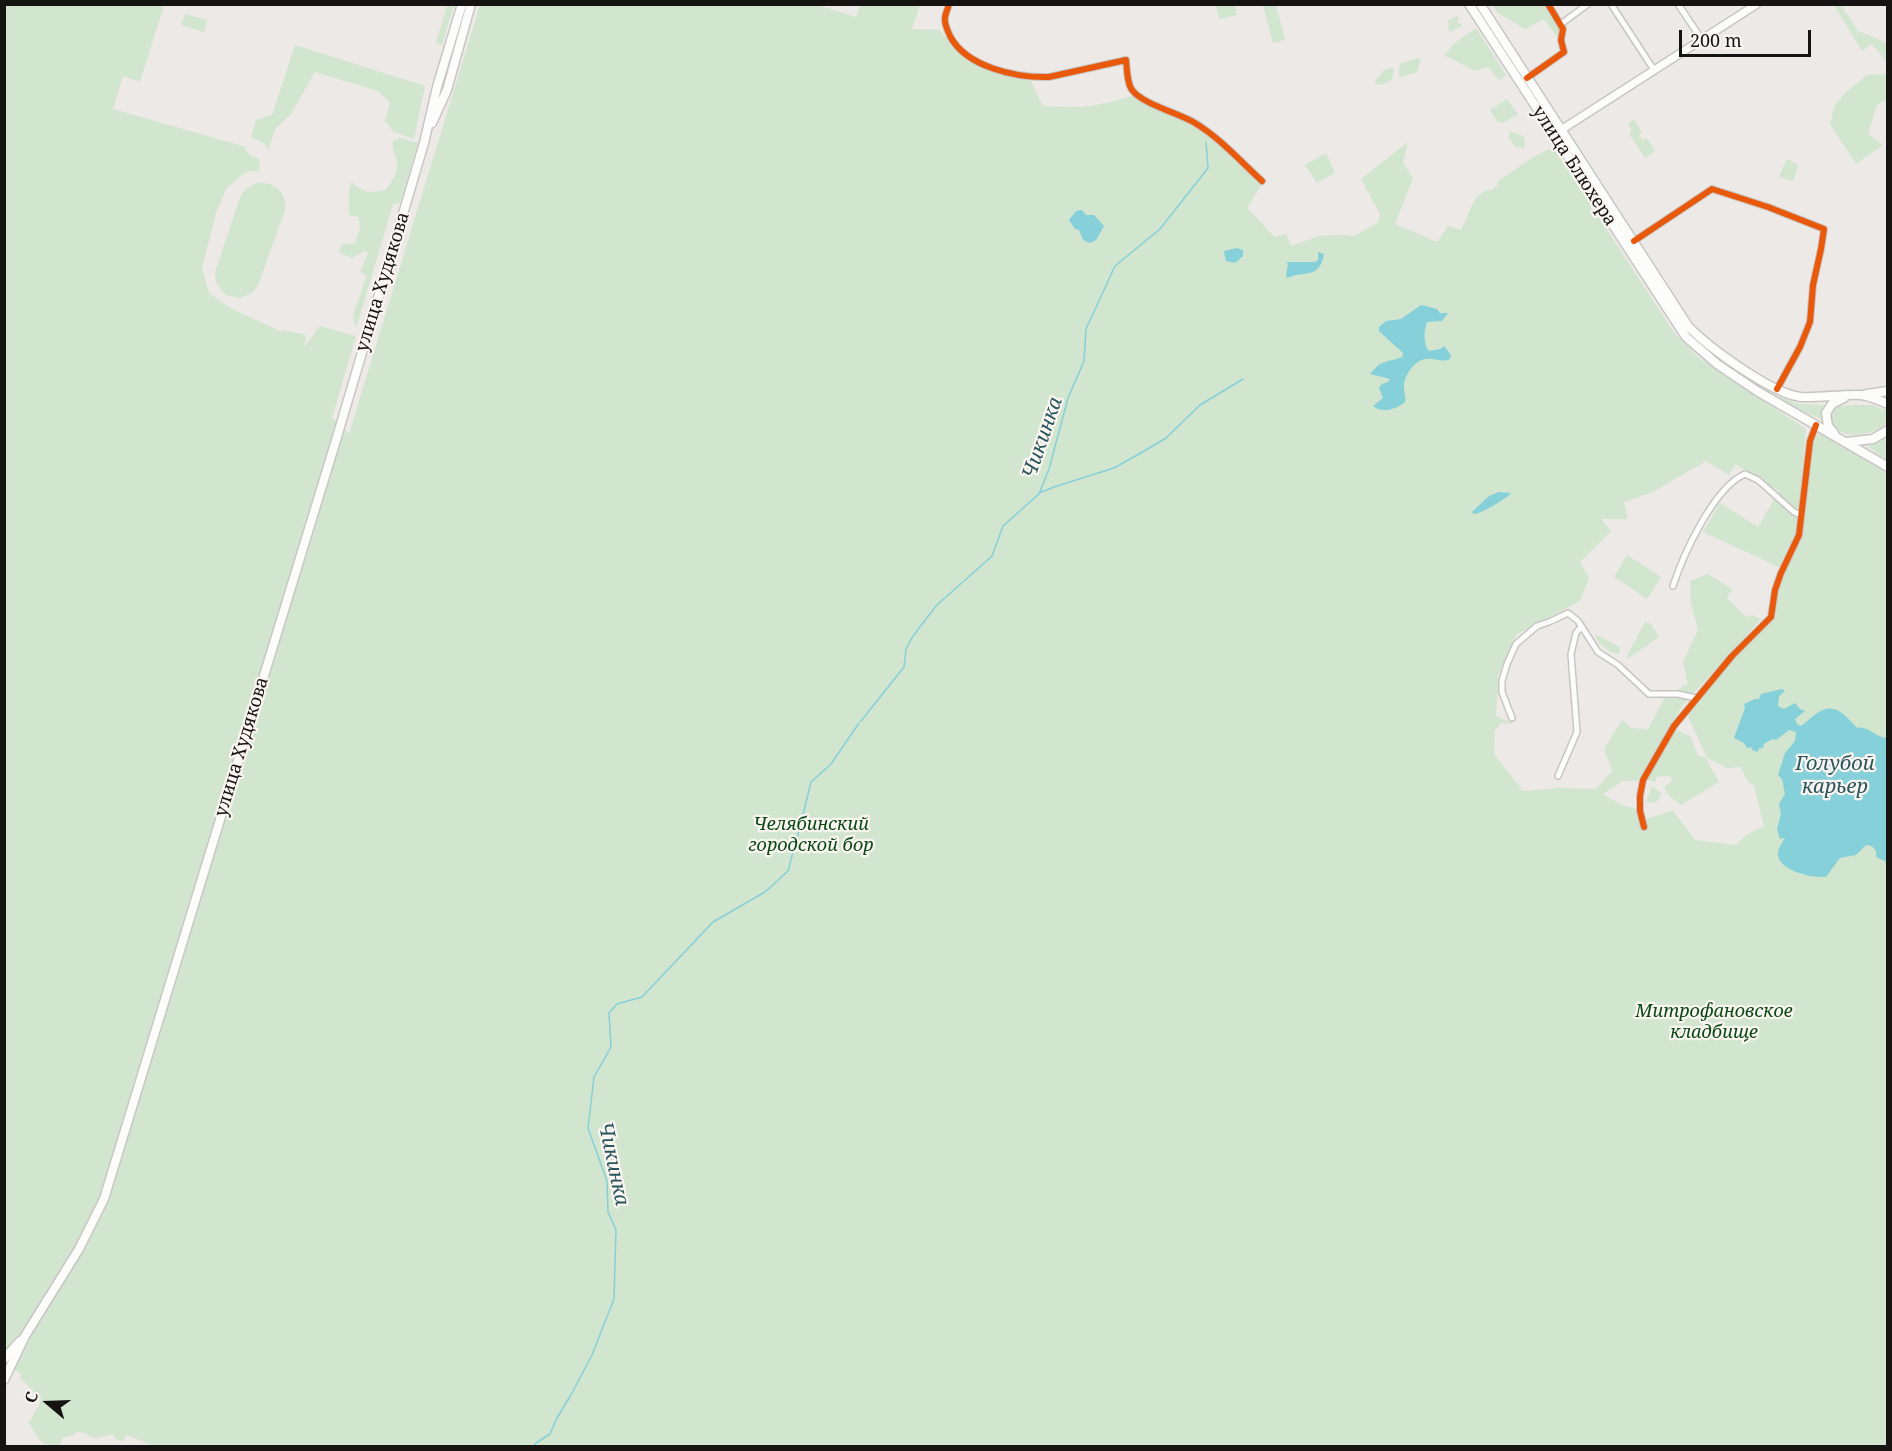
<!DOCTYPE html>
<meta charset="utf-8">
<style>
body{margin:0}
#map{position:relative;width:1892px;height:1451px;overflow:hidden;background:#ece9e6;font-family:"Noto Serif",serif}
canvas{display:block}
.frame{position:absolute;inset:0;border:6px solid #161413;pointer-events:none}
.north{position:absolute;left:18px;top:1373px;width:60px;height:60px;-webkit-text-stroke:4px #fbf5f1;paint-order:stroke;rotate:289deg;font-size:16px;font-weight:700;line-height:24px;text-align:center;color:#161413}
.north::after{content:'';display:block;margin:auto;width:21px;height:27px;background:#161413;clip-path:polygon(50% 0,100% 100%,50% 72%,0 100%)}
.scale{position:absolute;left:1679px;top:30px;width:132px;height:27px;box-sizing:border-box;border:3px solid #161413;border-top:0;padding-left:8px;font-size:18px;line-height:21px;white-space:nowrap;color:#161413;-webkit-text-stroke:4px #fbf5f1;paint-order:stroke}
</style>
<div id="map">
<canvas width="1892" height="1451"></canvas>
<div class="frame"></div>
<div class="north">С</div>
<div class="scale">200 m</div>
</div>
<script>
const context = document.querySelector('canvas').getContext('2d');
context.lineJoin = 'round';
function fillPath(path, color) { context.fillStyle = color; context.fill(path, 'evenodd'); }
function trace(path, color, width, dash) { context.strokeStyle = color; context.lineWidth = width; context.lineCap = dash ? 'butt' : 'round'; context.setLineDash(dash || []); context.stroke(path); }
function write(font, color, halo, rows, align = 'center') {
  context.font = font + ' "Noto Serif",serif'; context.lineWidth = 4.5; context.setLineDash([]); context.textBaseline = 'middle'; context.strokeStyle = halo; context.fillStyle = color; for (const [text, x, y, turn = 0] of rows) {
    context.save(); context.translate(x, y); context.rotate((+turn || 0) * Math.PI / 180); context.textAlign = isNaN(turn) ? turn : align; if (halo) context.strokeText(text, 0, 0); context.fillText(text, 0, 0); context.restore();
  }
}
const green = new Path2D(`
 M820,4L821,6L856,17L860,5H920L912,29L939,30L955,47L983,66L1029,78L1043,106C1076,109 1102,106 1134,95L1194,124L1242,164L1241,166L1262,184L1247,208L1275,237L1286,234L1291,246L1319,236L1342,235L1355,236L1378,222L1380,214L1361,179L1408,142L1403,163L1413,178L1395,224L1437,242L1448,226L1461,230L1476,197L1488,189L1490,191L1498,185L1497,182L1530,159L1553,147L1675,334L1699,358L1806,429L1797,531L1779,567L1703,532L1720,503L1758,527L1779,491L1735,464L1729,475L1706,461L1653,492L1624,502L1628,519H1601L1611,531L1580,562L1589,578L1580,601L1516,635L1498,676L1499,694L1497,695L1496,716L1514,724L1501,723L1495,730L1494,754L1523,791L1560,788L1596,789L1612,771L1604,749L1622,720L1631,728L1648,729L1665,697L1688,684L1683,662L1698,630L1691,604L1690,581L1708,574L1732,589L1727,598L1746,617L1753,615L1761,619L1683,705L1637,781H1623L1603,794L1622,805L1637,809V814L1646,819L1675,810L1674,812L1695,840L1736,845L1746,835L1764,826L1754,786L1746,779L1741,767L1727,768L1707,758L1686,712L1733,658L1772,617L1776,590L1800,535L1811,447L1821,429L1887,471V1446H151L150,1444L130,1436L123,1435L125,1436L124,1441L114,1439V1434L96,1438L77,1431L74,1435L62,1438L60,1446C40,1447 39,1438 29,1423L42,1399L20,1378L22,1375L5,1363V5H164L140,82L123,76L113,109L246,147L245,150L252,156L260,159L259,171H249L242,175L226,189L216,213L202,268L209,293L230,308L282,332L283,330L306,335L304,347L320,326L356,336L332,418L349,434L480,5Z
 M445,5H454L442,45L436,43L447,6Z
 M1222,5H1235L1237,15L1219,19L1216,6Z
 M1263,5H1276L1285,40L1273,43Z
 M1492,5H1543L1561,28L1558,38L1544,19L1525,29L1498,13Z
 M1834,5H1859H1841L1858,31L1887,43V66L1886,61L1872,44L1862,51Z
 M185,14L207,20L204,32L181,25Z
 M1457,16L1459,18L1457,20L1459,24L1462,23V26L1449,32L1448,20Z
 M1476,28L1506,75L1499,80L1488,67L1475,71L1444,55L1455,43Z
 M295,45L425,86L414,139L394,132L385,121L390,102L378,91L315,72L291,114L276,128L268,150L265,144L251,137L256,120L272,115Z
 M1418,58L1421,60L1417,72L1402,77L1398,75L1400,64Z
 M1394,67L1392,80L1381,85L1374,83L1384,70Z
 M1887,74V99L1877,105L1868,134L1883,145L1856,164L1830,124L1834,107L1844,94L1867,75Z
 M1507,99L1518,114L1503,123L1497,121L1490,110Z
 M1634,119L1642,132L1639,135L1643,140L1647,138L1655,151L1645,158L1630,135L1631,129L1628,124Z
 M1509,131L1524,136L1525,146L1522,148L1515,147L1509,138Z
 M400,138L418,143L400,203L393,204L356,329L353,315L367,275L360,272L368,253L366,250L352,258L338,252L342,245L355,243L360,227L359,217L349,215V192L351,182C366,194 368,193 386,190C392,181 399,172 397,161C395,151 392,154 393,141Z
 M1326,153L1335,173L1317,183L1305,165Z
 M1787,159L1798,165L1793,181L1779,177Z
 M256,183C274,181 287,192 285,210L259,283L253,292L240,298L226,295L216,283L215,272L241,195L246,189Z
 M1778,396L1799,404L1826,405L1823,420L1790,405Z
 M1855,405H1871L1886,410L1887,411V423C1871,437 1834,443 1830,415L1835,407Z
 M1887,438V460L1867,446Z
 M1627,555L1661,577L1647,599L1614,577Z
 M1645,622L1651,624L1659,637L1627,659V656Z
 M1595,634L1618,646L1620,649L1619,654C1610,653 1596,644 1595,634Z
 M1674,729L1690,736L1698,756L1705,757L1719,782L1681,805L1669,796L1664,788L1673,780L1670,776L1656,777V782L1646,780Z
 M1652,786L1660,792L1661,795L1656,803L1646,802Z`);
const water = new Path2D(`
 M1082,210L1086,215H1094L1104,226L1096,240L1090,243L1083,240L1079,230L1075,229L1069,220L1076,211Z
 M1237,248L1243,250V256L1235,263L1226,261L1224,251Z
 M1318,252L1324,254C1319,280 1305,270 1287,278L1286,275L1288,264L1286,262H1315L1318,260Z
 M1421,305L1437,309L1440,313H1448L1442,321L1427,322C1424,329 1423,345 1429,351L1440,349L1444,346L1451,355L1450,359C1441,363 1435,358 1426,359C1414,360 1403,377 1404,388C1404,393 1406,396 1405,402C1396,409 1382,414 1373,406L1383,398L1379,388L1382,384L1388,382L1390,379L1370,374C1382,359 1387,363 1402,357L1403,353L1379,331V327L1386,321L1401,319Z
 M1499,492L1511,493C1506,499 1481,514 1474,514L1472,512L1489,496Z
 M1782,689L1785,691L1779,696L1778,706L1784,709L1795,703L1800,709L1805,711L1795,719L1797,724L1801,726C1807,722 1811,717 1817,713C1835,701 1845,715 1857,728C1868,725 1876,738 1887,738V862L1876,857V851L1872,846L1866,845L1856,855L1840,858L1826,877C1813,878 1782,872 1778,856C1777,849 1782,843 1785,838L1780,839L1777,829L1781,814L1779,804L1785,794L1782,779L1778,775L1785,753L1795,741L1796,732L1789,730L1776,740L1772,739L1764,744L1763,748H1759L1758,752L1752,750L1751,747L1747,748L1744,743L1734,738L1745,708L1744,704L1755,699H1759L1761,694Z`);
const stream = new Path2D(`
 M1039,493L1054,487L1114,468L1139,454L1166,438L1200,405L1243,379
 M861,721L904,667L906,649L913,636L936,606L992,556L1003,526L1039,494L1049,469L1068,398L1084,361L1086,329L1115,266L1160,229L1208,168L1206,142
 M795,847L811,782L831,764L859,723
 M534,1446L536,1443L550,1434L557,1418L572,1393L592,1355L614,1299L616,1230L608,1212L607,1181L588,1128L594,1077L611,1047L609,1013L617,1004L642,997L713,922L765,892L788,871L793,852`);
const minor = new Path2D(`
 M949,4C948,9 945,14 945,18C944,24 948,31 950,36C966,67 1016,78 1049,77L1126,60C1127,69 1127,85 1133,91C1143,104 1181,114 1195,123C1220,138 1241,162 1262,181
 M1611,4L1654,70
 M1678,4L1702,40
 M1561,24L1588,4
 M1527,78L1564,52L1561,40L1563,29L1548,4
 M1634,241L1712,189L1768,207L1824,229L1821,249L1813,285L1810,322L1800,347L1777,389
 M1673,586C1683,555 1714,487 1745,474L1758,480L1794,512L1801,515
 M1512,718L1502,692V681L1507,664L1516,644L1537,626L1549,622L1568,613L1578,621L1598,652L1618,665L1649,694H1678L1696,698
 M1558,776L1577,732L1571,654L1576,633L1581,627
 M1644,827L1640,811V796L1643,780L1674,726L1732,656L1771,617L1775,590L1781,573L1799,535L1810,441L1816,425`);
const tertiary = new Path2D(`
 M1561,130L1757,4`);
const primary = new Path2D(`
 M1469,4L1686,337L1717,364L1757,391L1888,467
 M1480,4L1688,326C1708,347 1772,394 1801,397C1821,398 1841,394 1861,395C1870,396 1879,400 1888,404
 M432,123L447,90L471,4
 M1867,394L1888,391
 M1834,433L1828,426L1826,413L1832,404L1844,398
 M1847,442L1873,439L1888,430
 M4,1359L20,1341
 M4,1380L25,1336L79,1249L104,1199L337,437L424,143L437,87L462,4`);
const cycleway = new Path2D(`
 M949,4C948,9 945,14 945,18C944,24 948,31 950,36C966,67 1016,78 1049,77L1126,60C1127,69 1127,85 1133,91C1143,104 1181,114 1195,123C1220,138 1241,162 1262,181
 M1527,78L1564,52L1561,40L1563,29L1548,4
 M1634,241L1712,189L1768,207L1824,229L1821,249L1813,285L1810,322L1800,347L1777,389
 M1644,827L1640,811V796L1643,780L1674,726L1732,656L1771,617L1775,590L1781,573L1799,535L1810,441L1816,425`);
const streetNames = [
 ["улица Блюхера",1574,166,57],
 ["улица Худякова",383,282,-73],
 ["улица Худякова",242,747,-73]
];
const parkNames = [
 ["Челябинский",811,825],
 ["городской бор",811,846],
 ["Митрофановское",1714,1012],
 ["кладбище",1714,1033]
];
const waterNames = [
 ["Чикинка",1043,438,-71],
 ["Голубой",1835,764],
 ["карьер",1835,787],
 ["Чикинка",613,1164,78]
];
fillPath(green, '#d1e5cf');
fillPath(water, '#86d0d9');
trace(stream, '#86d0d9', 1.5);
trace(minor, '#c8c6c4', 8);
trace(tertiary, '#c8c6c4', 10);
trace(primary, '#c8c6c4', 11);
trace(minor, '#fcfcfb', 5);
trace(tertiary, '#fcfcfb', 7);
trace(primary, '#fcfcfb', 8);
trace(cycleway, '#e8590c', 6);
write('18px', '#161413', '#fbf5f1', streetNames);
write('italic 18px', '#084914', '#fbf5f1', parkNames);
write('italic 20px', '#29575e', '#fbf5f1', waterNames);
</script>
